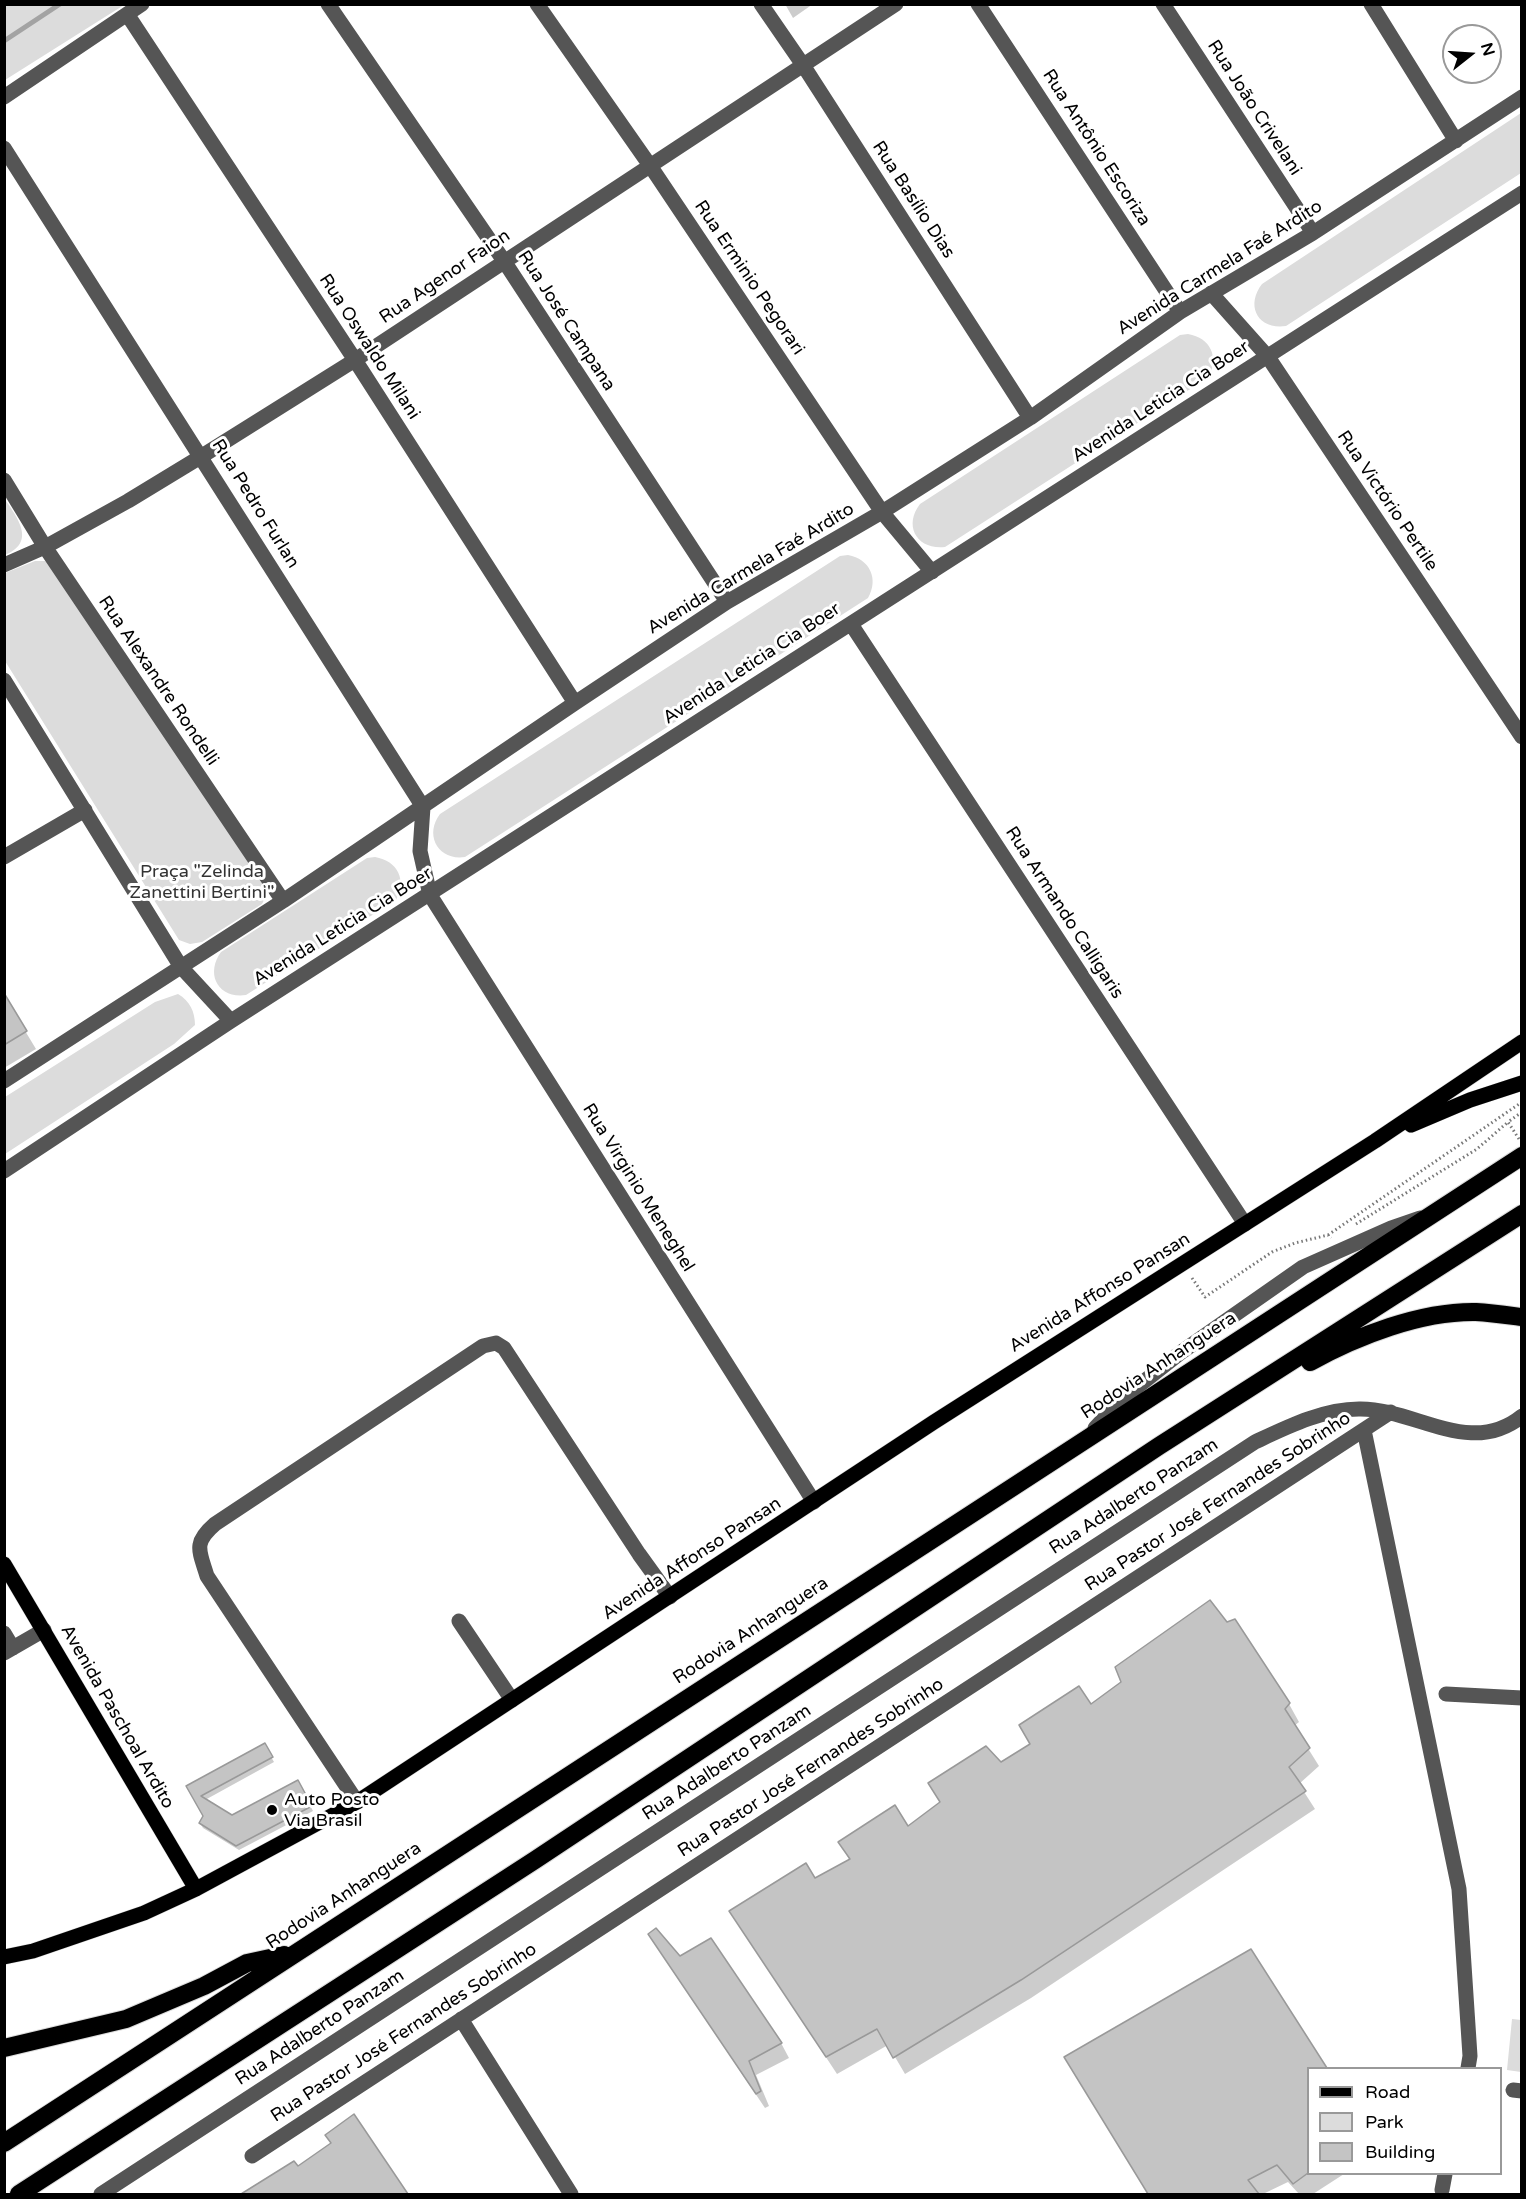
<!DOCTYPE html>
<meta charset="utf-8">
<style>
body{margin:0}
#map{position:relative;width:1526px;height:2199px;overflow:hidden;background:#fff;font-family:"Varela Round",sans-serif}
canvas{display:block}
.frame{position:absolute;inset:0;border:6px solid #000;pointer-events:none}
.legend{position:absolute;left:1307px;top:2067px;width:195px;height:108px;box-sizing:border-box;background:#fff;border:2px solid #999;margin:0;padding:8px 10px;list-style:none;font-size:18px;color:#000}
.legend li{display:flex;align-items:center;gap:12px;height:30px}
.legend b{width:30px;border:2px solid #999}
.north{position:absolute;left:1442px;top:24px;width:60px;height:60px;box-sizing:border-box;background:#fff;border:2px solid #999;border-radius:50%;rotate:73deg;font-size:16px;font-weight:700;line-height:24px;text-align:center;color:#000}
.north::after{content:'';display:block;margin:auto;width:21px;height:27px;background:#000;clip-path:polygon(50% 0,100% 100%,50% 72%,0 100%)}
</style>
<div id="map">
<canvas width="1526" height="2199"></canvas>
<div class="frame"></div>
<ul class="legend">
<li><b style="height:8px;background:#000"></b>Road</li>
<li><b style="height:16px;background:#dcdcdc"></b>Park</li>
<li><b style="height:16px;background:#c4c4c4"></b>Building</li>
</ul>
<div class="north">N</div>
</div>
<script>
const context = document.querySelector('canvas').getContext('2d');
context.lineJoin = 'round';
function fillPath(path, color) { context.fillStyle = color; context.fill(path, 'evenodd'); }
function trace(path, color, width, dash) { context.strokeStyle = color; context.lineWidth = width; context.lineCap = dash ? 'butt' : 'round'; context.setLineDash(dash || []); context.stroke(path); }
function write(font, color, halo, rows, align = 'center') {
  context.font = font + ' "Varela Round",sans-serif'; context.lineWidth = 6; context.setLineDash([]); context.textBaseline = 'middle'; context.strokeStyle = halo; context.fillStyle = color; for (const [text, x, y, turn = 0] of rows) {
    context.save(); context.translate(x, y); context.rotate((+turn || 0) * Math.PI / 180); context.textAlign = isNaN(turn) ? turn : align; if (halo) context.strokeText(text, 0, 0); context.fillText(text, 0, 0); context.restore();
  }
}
const green = new Path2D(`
 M5,4H124V5L5,80Z
 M1521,113V173L1286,326C1258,330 1245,306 1262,284Z
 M1188,334C1211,338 1219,357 1209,377L945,547C917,550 903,526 920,504L1180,335Z
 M4,498C17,517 37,542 5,555Z
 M848,555C870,559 879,579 868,598L465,857C438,861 424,835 440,814L840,556Z
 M35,561H45L50,564L264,884L265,898L262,904L202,942L190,944L179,940L5,661V573Z
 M375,857C398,861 407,880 396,900L246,995C218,999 205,974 221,952L367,858Z
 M178,994C190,1001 195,1012 195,1025L174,1044L5,1154V1097L155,1002Z
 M1512,2019L1521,2020V2072L1507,2070Z`);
const shadow = new Path2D(`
 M785,4H813L793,18Z
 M4,996L36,1049L4,1068Z
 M1289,1704L1299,1722L1294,1726L1319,1766L1299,1784L1315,1809L1031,1998L905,2074L888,2045L837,2074L741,1928L815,1880L850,1861L840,1843L908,1829L1000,1764L1090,1706Z
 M264,1745L274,1762L205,1800L232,1816L298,1782L313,1811L239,1850L203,1828L200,1823L204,1816L188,1787Z
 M658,1949L679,1958L781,2043L789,2058L756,2075L769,2106L765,2108Z
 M1250,1951L1325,2068H1308V2174H1344L1313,2194H1299L1288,2182L1263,2194H1149L1076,2075Z
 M354,2116L406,2194H254L298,2168L332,2144Z`);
const stream = new Path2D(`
 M4,41L60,4`);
const building = new Path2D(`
 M4,993L27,1031L4,1045Z
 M1210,1600L1227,1622L1235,1619L1290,1703L1285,1709L1310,1748L1289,1767L1306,1791L1021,1980L893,2058L877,2029L826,2057L729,1911L806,1863L815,1878L850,1859L838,1842L895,1805L908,1826L940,1802L928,1783L986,1746L1001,1762L1030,1744L1019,1725L1079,1686L1091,1704L1121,1682L1115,1667Z
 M265,1743L273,1757L201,1796L232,1815L298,1780L312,1806L236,1846L199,1823L203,1816L186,1786Z
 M656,1928L680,1956L711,1938L782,2043L749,2061L761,2091L756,2094L648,1934Z
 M1251,1949L1327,2068H1308V2173L1293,2184L1277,2165L1248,2180L1259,2194H1148L1064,2057Z
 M354,2114L408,2194H241L294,2161L298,2166L331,2143L325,2135Z`);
const path = new Path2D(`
 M1519,1139L1508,1122L1522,1112
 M1356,1224L1477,1149L1508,1122
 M1328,1235L1522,1102
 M1192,1278L1205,1297L1272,1252L1295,1243L1328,1235L1331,1238`);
const minor = new Path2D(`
 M328,4L504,261L727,602
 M537,4L651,167L882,512L932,572
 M761,4L803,65L1030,418
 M978,4L1180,312
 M1163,4L1313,233
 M1371,4L1456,141
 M127,14L355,360L575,703
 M4,97L142,4
 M4,148L423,807L420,851L430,895L814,1502
 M1211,293L1268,357L1522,737
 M4,480L45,547L283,901
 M4,565L45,547L128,501L202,456L355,360L896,4
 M851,624L1245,1224
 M4,680L181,967L231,1021
 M4,857L85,810
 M4,1081L283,901L575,703L727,602L882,512L1030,418L1180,312L1313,233L1522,97
 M4,1171L231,1021L1522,193
 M1095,1428L1123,1398L1180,1353L1303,1267L1391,1228L1420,1218
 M1364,1430L1459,1889L1470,2056L1468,2068
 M459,1621L512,1700
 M4,1633L13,1648
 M4,1653L44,1630
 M1446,1694L1522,1698
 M357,1802L207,1576C199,1550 193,1543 215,1524L483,1346L496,1343L504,1348L639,1554L670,1597
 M461,2019L571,2194
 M1513,2090L1522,2091
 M252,2156L1391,1412
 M1442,2190L1445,2174
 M101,2194L1255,1442C1287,1427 1323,1409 1359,1409C1415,1408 1470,1458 1522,1416`);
const major = new Path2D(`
 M1411,1125L1470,1100L1522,1083
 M4,1564L196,1889
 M4,1957L33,1951L144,1913L196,1889L357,1802L934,1422L1375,1141L1522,1042`);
const highway = new Path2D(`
 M1310,1362C1357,1336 1421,1311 1476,1312C1491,1313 1506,1315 1522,1317
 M4,2048L126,2019L204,1986L247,1963L284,1955
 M4,2143L1522,1156
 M19,2194L535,1860L1159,1446L1522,1214`);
const markers = [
 [272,1810,6,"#000"]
];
const streetNames = [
 ["Rua João Crivelani",1254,108,57],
 ["Rua Antônio Escoriza",1096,148,57],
 ["Rua Basílio Dias",913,200,57],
 ["Avenida Carmela Faé Ardito",1220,268,-32],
 ["Rua Agenor Faion",445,277,-34],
 ["Rua Erminio Pegorari",749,278,56],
 ["Rua José Campana",566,321,57],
 ["Rua Oswaldo Milani",369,347,57],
 ["Avenida Leticia Cia Boer",1161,402,-33],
 ["Rua Victório Pertile",1387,501,56],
 ["Rua Pedro Furlan",255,504,58],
 ["Avenida Carmela Faé Ardito",751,569,-31],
 ["Avenida Leticia Cia Boer",752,664,-33],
 ["Rua Alexandre Rondelli",158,681,56],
 ["Rua Armando Calligaris",1064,913,57],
 ["Avenida Leticia Cia Boer",343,927,-32],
 ["Rua Virginio Meneghel",638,1188,58],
 ["Avenida Affonso Pansan",1100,1293,-32],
 ["Rodovia Anhanguera",1159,1366,-33],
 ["Rua Adalberto Panzam",1134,1497,-33],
 ["Rua Pastor José Fernandes Sobrinho",1218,1502,-33],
 ["Avenida Affonso Pansan",692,1559,-33],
 ["Rodovia Anhanguera",751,1631,-33],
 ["Avenida Paschoal Ardito",117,1717,60],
 ["Rua Adalberto Panzam",727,1763,-33],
 ["Rua Pastor José Fernandes Sobrinho",811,1768,-33],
 ["Rodovia Anhanguera",344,1896,-33],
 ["Rua Adalberto Panzam",320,2028,-33],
 ["Rua Pastor José Fernandes Sobrinho",404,2033,-33]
];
const parkNames = [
 ["Praça \"Zelinda",202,872],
 ["Zanettini Bertini\"",202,893]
];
const poiNames = [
 ["Auto Posto",284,1800],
 ["Via Brasil",284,1821]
];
fillPath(green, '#dcdcdc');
fillPath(shadow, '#0003');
trace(stream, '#a3a3a3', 5);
fillPath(building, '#c4c4c4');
trace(building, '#999', 1.5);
trace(major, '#dbdbdb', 16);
trace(highway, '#dbdbdb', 20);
trace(path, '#777', 3, [1.5, 3]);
trace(minor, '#555', 15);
trace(major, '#000', 15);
trace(highway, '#000', 18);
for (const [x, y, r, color] of markers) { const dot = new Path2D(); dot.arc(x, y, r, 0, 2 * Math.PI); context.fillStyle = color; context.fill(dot); trace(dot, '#fff', 2); }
write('18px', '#000', '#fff', streetNames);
write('18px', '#333', '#fff', parkNames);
write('18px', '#000', '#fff', poiNames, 'left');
</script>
